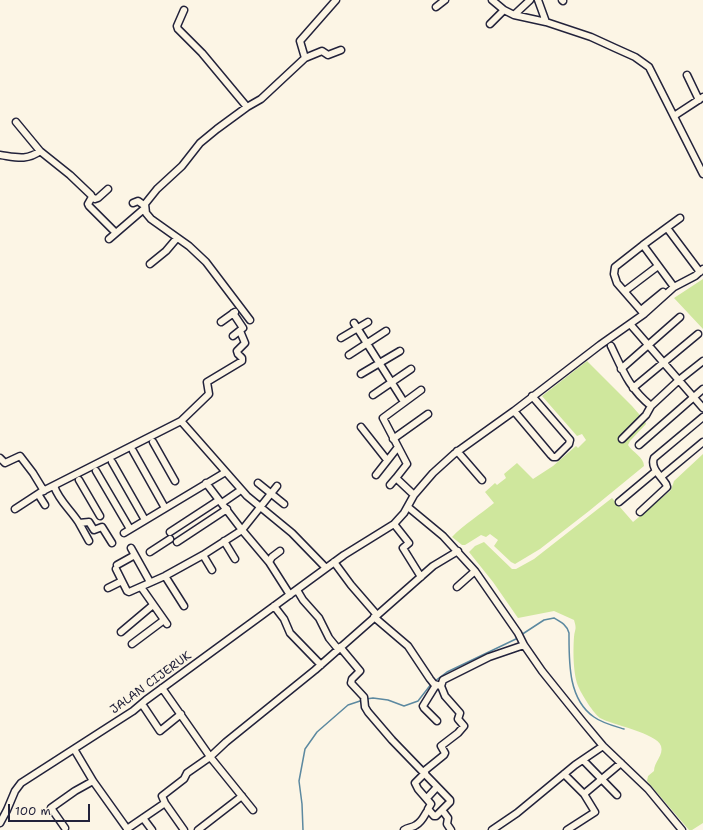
<!DOCTYPE html>
<style>
body{margin:0}
#map{position:relative;width:703px;height:830px;overflow:hidden;background:#fcf5e5;font-family:"Shantell Sans",sans-serif}
canvas{display:block}
.scale{position:absolute;left:8px;top:804px;width:82px;height:18px;box-sizing:border-box;border:2px solid #22223b;border-top:0;padding-left:5px;font-size:12px;line-height:14px;white-space:nowrap;color:#22223b;-webkit-text-stroke:3px #fcf5e5;paint-order:stroke}
</style>
<div id="map">
<canvas width="703" height="830"></canvas>
<div class="scale">100 m</div>
</div>
<script>
const context = document.querySelector('canvas').getContext('2d');
context.lineJoin = 'round';
function fillPath(path, color) { context.fillStyle = color; context.fill(path, 'evenodd'); }
function trace(path, color, width, dash) { context.strokeStyle = color; context.lineWidth = width; context.lineCap = dash ? 'butt' : 'round'; context.setLineDash(dash || []); context.stroke(path); }
function write(font, color, halo, rows, align = 'center') {
  context.font = font + ' "Shantell Sans",sans-serif'; context.lineWidth = 3.5; context.setLineDash([]); context.textBaseline = 'middle'; context.strokeStyle = halo; context.fillStyle = color; for (const [text, x, y, turn = 0] of rows) {
    context.save(); context.translate(x, y); context.rotate((+turn || 0) * Math.PI / 180); context.textAlign = isNaN(turn) ? turn : align; if (halo) context.strokeText(text, 0, 0); context.fillText(text, 0, 0); context.restore();
  }
}
const green = new Path2D(`
 M703,279V329L674,298Z
 M587,361L632,406L645,421L646,424L630,441L628,445C632,452 644,457 644,466L589,511L540,549L515,564L511,562L494,546L498,540L490,534L486,537L481,535L465,545H462L452,537C464,524 480,515 494,503L485,492L495,483L497,485L506,478L504,474L517,463L533,479L553,466L576,446L578,448L586,440L582,434L577,436L542,396Z
 M703,454V823L692,830H689L647,781L648,776L654,771C654,762 664,755 661,746C657,733 612,725 600,718C594,714 582,695 579,688C573,676 573,651 574,637C575,628 577,630 574,620L554,611L518,618L493,582L469,552L475,546L484,542L512,569H516L534,559L612,498L633,522L671,490L674,481Z`);
const stream = new Path2D(`
 M521,635L544,620L554,618C561,622 567,625 569,633C569,662 568,699 594,717C602,723 614,726 624,729
 M435,681L447,672L518,638
 M366,699L373,698L388,700L404,706L418,701L432,683
 M303,830L302,804L299,781L305,749L317,732L348,705L363,700`);
const minor = new Path2D(`
 M492,0L504,10L514,15L546,22
 M538,0L546,22L591,37L615,48L635,57L649,67L703,174
 M562,0L563,1
 M436,7L445,0
 M184,10L177,26L178,29L202,53L247,107
 M514,15L530,0
 M490,24L504,10
 M305,58L300,41L336,0
 M687,75L699,100
 M674,116L703,97
 M16,122L40,151
 M0,155C15,157 27,161 40,151L70,175L91,195L92,197L88,204L89,206L116,233
 M92,197L95,199L98,198L108,189
 M133,203L138,201L145,206
 M667,228L700,272
 M109,239L145,208
 M643,245L680,218
 M150,264L166,251L177,238
 M625,291L658,266
 M641,310L663,292
 M644,314L617,283L614,274L615,267L643,245L674,287
 M250,320L206,262L189,246L151,219L146,213L145,204L157,189L182,166L200,143L217,129L247,107L261,99L305,58L322,51L328,55L341,50
 M221,322L235,312
 M354,323L404,402
 M630,324L703,408
 M233,336L243,328L233,313
 M341,338L368,322
 M611,346C623,371 629,388 651,406
 M349,355L386,331
 M621,369L680,317
 M361,374L400,351
 M633,388L698,334
 M373,395L411,369
 M514,411L551,455L553,457H556L569,444L570,440L532,396
 M181,421L247,496L292,533L326,568
 M361,427L387,460
 M393,439L428,414
 M622,439L646,415L651,406L679,380L703,361
 M153,442L175,481
 M639,445L703,389
 M133,451L165,508
 M457,451L482,480
 M0,458L5,463L20,456L33,473L44,491
 M112,462L145,520
 M96,471L130,529
 M376,475L398,447
 M661,477L703,442
 M79,480L100,516
 M206,483L242,530L269,562L290,595
 M258,483L284,504
 M390,485L396,478
 M54,486C59,501 71,510 79,523L89,522L94,530L102,527L112,543
 M38,494L45,505
 M414,495L396,478L407,464L383,418L421,390
 M619,502L656,471
 M222,503L238,492
 M408,507L443,536L475,571L518,633L524,645L542,671L583,722L603,746L648,789L682,830
 M15,509L41,492L181,421L209,394L207,382L242,361V358L238,354L237,351L245,343L240,331
 M640,512L667,487L666,484C661,476 650,468 654,458L703,417
 M79,523L89,541
 M394,524L409,543L403,548L421,577
 M170,532L219,500
 M124,533L224,473
 M224,541L235,559
 M177,542L227,509
 M131,548L150,582
 M150,552L170,539
 M203,555L212,570
 M269,562L272,557L280,551
 M334,562L351,585L377,615
 M117,565L135,555
 M116,569L127,591L129,592L165,576L203,555L242,530L277,486
 M165,576L184,606
 M141,587L167,624
 M457,587L475,571
 M108,588L122,581
 M297,590L303,600L319,618L329,638L338,649
 M274,606L284,619L290,633L321,665
 M374,617L408,646L430,679L434,684L441,686
 M121,632L153,605
 M132,644L164,620
 M340,647L360,671L352,679L351,683L364,697L365,707L368,712L392,740L450,800V802L442,810L448,818L447,824L451,830
 M436,685L423,706L424,708L437,721
 M162,688L211,758L253,810
 M142,704L160,731L181,714
 M74,749L93,781L128,830
 M583,760L617,795
 M423,772L444,755L445,753L441,746L458,733L464,726L458,719L460,713L445,696L441,686L443,680L489,657L524,645
 M425,773L415,783L418,789L431,804L428,809L434,816H436L442,810
 M564,774L584,794L621,763
 M427,798L437,787
 M165,803L162,796L184,779L187,773L210,757L226,742L315,670L433,566L458,551
 M143,818L152,830
 M0,823L7,810L15,791L21,783L108,727L133,711L146,700L344,555L394,524L404,513L414,495L433,473L454,454L514,411L600,345L644,314L674,287L695,276L703,269
 M65,828L51,808L75,791L93,781
 M127,829L165,803L184,830
 M198,830L242,796
 M404,830C408,827 412,828 416,825C423,821 424,815 428,810
 M492,830L517,813L575,765L603,746
 M567,830L595,812L584,794`);
const streetNames = [
 ["JALAN CIJERUK",151,683,-36]
];
fillPath(green, '#cfe79d');
trace(stream, '#5c89a0', 1.5);
trace(minor, '#22223b', 9);
trace(minor, '#fcf5e5', 6);
write('12px', '#22223b', '#fcf5e5', streetNames);
</script>
